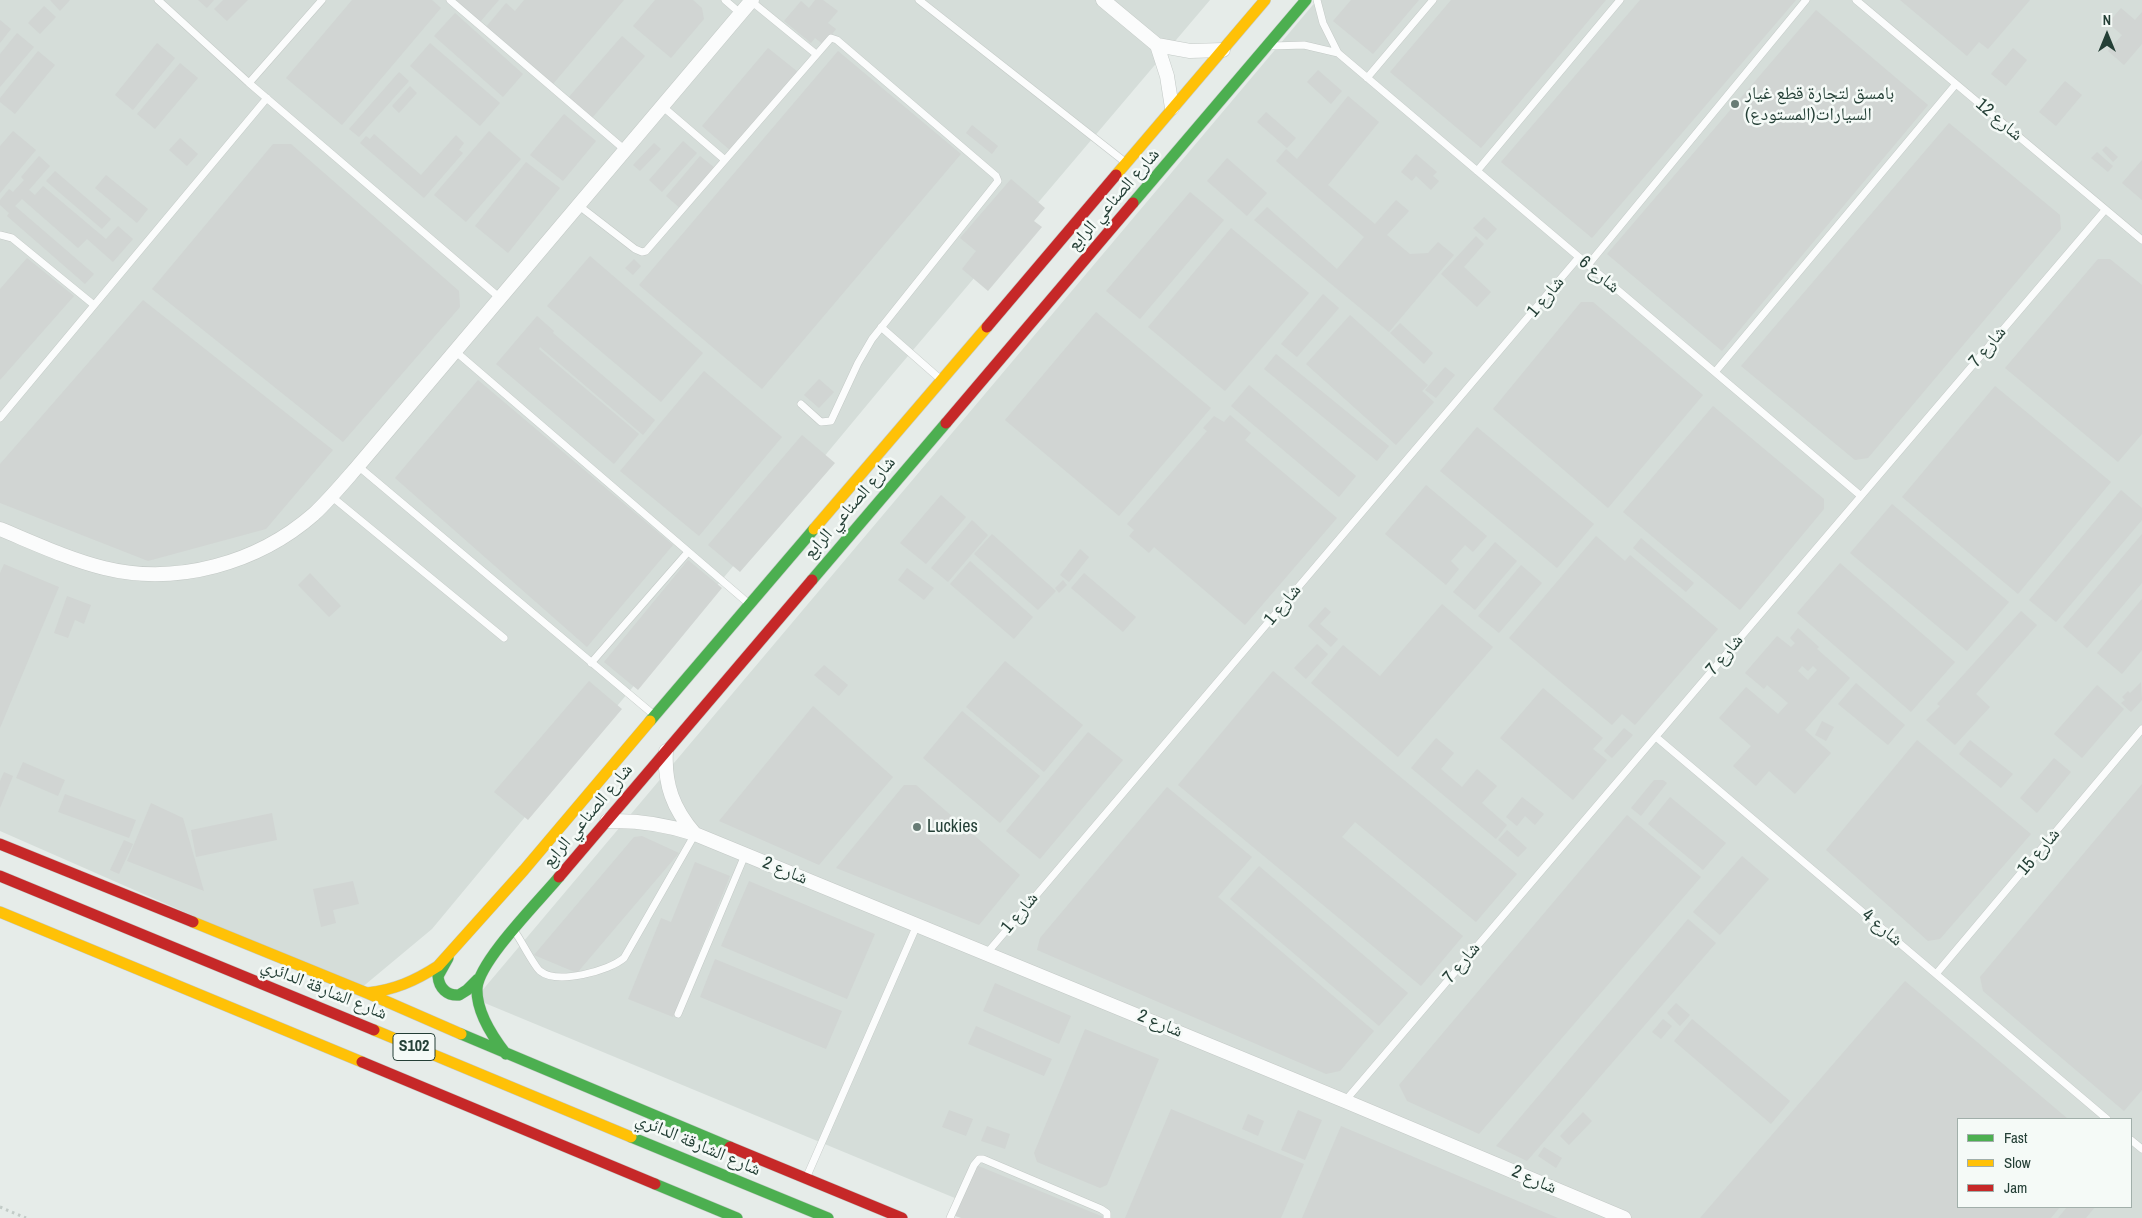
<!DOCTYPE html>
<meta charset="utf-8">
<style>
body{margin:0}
#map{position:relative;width:2142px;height:1218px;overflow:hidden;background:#e6ece9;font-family:"Archivo Narrow",sans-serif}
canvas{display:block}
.legend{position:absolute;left:1957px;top:1118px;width:175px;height:90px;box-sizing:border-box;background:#f5faf7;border:1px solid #a1afaa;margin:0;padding:6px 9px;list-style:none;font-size:15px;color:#243f36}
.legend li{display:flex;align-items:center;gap:10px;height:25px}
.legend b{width:25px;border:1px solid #a1afaa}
.north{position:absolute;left:2082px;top:10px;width:50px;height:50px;-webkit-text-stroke:4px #f5faf7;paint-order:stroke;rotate:0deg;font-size:14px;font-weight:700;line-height:20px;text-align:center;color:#243f36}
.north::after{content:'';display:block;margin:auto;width:18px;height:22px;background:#243f36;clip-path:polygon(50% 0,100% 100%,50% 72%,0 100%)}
</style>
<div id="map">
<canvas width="2142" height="1218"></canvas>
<ul class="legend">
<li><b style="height:6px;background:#4caf50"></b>Fast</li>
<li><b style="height:6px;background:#ffc107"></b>Slow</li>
<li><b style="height:6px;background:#c62828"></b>Jam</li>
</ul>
<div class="north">N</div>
</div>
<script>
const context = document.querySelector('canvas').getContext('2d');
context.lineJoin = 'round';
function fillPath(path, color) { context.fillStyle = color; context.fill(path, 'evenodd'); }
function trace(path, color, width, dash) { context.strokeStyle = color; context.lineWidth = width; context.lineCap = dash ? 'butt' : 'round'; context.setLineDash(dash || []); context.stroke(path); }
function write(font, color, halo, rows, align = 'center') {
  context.font = font + ' "Archivo Narrow","Noto Naskh Arabic",sans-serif'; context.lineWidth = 5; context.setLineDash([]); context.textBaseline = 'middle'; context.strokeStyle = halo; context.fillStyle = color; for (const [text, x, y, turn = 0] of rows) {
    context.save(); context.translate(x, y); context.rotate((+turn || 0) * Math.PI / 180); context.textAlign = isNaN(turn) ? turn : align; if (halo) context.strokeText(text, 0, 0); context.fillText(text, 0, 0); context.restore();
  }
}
const built = new Path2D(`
 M0,0H1210L891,376L432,929L360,989L0,831Z
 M1317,0H2142V1218H1003L475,999ZM1958,1119H2131V1207H1958Z`);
const building = new Path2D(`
 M50,0H70L60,11Z
 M198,0H214L207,8Z
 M223,0H248L227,21L214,9Z
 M352,0H432L441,8L342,125L286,78Z
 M454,0H499L480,22Z
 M524,0H624L553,84L486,27L506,3L515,11Z
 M655,0H693L702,8L704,19L671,58L633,26Z
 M815,0H823L838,11L828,23L836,29L824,45L815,38L811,43L784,21L801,1L809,8Z
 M1351,0H1419L1373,54L1333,21Z
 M1451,0H1606L1481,148L1390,72Z
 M1640,0H1796L1592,238L1501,162Z
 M1900,0H2030L1988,49L1979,42L1967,56Z
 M44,6L56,17L40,34L28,23Z
 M2121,8L2135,20L2142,12V44L2124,65L2108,51L2122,35L2108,23Z
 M1816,10L1928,105L1722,351L1607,254Z
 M455,13L523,74L503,97L434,36Z
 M0,20L11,29L0,43Z
 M17,33L34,47L0,87V54Z
 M622,36L645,56L592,118L568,98Z
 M157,43L175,58L133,110L115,95Z
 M430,43L500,103L480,126L410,66Z
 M768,48L798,72L731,151L702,126Z
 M2013,48L2027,60L2006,86L1991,74Z
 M38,51L55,65L15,114L0,102V98Z
 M838,51L961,154L762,389L639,285Z
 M180,63L198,78L155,129L137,114Z
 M1318,70L1342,91L1331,104L1307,82Z
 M399,72L409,81L359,137L349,129Z
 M2065,81L2082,95L2056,126L2039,112Z
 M410,86L417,93L399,113L392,106Z
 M1348,96L1379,122L1328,185L1375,224L1396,200L1409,211L1387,235L1410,254L1428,253L1438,242L1454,255L1389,332L1254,220L1267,207L1337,269L1364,237L1276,161L1286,149L1297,159Z
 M1266,112L1296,138L1287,148L1257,122Z
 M564,114L596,141L563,181L530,155Z
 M1949,123L2060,215L2061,229L1868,458L1855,460L1741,366Z
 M972,125L998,146L992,154L966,133Z
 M13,131L36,150L0,193V146Z
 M489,131L521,159L466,222L434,195Z
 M374,134L421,175L456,135L464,143L459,150L463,153L424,198L360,143L366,136L370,139Z
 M180,138L198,154L187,166L169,150Z
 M683,141L697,153L662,192L649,180Z
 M654,143L661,149L640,171L633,165Z
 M273,144H291L459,291L460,307L343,442L152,289Z
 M2106,146L2118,157L2113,162L2102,150Z
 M2097,152L2113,166L2108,172L2091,158Z
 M1416,154L1437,172L1433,176L1439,181L1431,190L1416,176L1412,181L1401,172Z
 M39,156L50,166L29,190L35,195L43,186L106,239L118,226L133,239L113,262L87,239L78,248L22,199L15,206L94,274L85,284L7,216L9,213L0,205V200L9,189L13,192L24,180L21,177Z
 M700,156L715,168L681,209L666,196Z
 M1227,158L1267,193L1247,216L1207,181Z
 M2142,160V200L2122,183Z
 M526,162L560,188L508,253L475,226Z
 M55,171L111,219L102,229L46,181Z
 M106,175L148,209L137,223L95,188Z
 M1011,179L1045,208L1034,221L1042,227L988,291L962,269L976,251L960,238Z
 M1190,192L1224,220L1140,319L1106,291Z
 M1484,217L1497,229L1487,240L1473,228Z
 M1231,228L1309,293L1225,391L1148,327Z
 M1476,236L1484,244L1464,267L1491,292L1477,307L1441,274Z
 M590,256L703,353L661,402L547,306Z
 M27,258L74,296L0,380V289Z
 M634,259L641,266L633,275L625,268Z
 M2098,259H2110L2142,285V434L2118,462L2005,368Z
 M1323,294L1339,308L1297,357L1281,344Z
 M143,300L333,450L266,529L148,561L0,503V464Z
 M1581,302H1593L1703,395L1608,508L1493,409Z
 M1096,312L1211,408L1119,516L1005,420Z
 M1350,315L1428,385L1422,391L1434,402L1396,445L1306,364Z
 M537,316L554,331L553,333L655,420L643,435L540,347L539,349L639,434L614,464L496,364Z
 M1400,323L1433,353L1424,364L1390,333Z
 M1276,354L1389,446L1377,461L1264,369Z
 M1445,367L1455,375L1436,398L1425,390Z
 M704,371L782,437L699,536L620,471Z
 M819,379L834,392L819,408L804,395Z
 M478,380L673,545L587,647L395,478Z
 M1249,385L1356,476L1339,497L1231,406Z
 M1995,386L2111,482L2018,594L1902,497Z
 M1713,406L1824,499V509L1740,610L1623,512Z
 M1230,415L1251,433L1245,440L1337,518L1245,625L1154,547L1149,553L1129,536L1134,530L1127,524L1207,431L1203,428L1214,416L1224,422Z
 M1477,427L1594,524L1557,568L1440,471Z
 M802,435L835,463L740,572L708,545Z
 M1426,485L1487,536L1473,552L1465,545L1451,561L1459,569L1446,585L1385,534Z
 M2121,490L2142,508V520L2056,622L2029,600Z
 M941,495L966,517L926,564L900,543Z
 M1892,504L2009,602L1967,651L1850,553Z
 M972,520L988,535L948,582L931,568Z
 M992,534L1056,591L1038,610L974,554Z
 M2142,534V583L2087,648L2063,627Z
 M1596,536L1625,561L1630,555L1718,629L1635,725L1622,714L1612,725L1509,638Z
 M1641,538L1694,583L1686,592L1633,548Z
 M1495,542L1517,561L1475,610L1453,592Z
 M1080,549L1089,557L1069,582L1060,575Z
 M688,560L722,588L638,690L604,662Z
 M970,561L1033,617L1014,639L950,584Z
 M1840,563L1955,662L1911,712L1797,613Z
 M4,564L59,587L0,728V573Z
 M1521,565L1542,583L1499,633L1478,616Z
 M907,568L934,588L924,600L898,580Z
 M310,573L341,606L329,617L298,585Z
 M1084,573L1136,617L1123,632L1071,588Z
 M1063,580L1067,585L1059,593L1055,588Z
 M67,596L91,605L84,624L75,620L68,638L54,633Z
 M2142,599V650L2122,674L2097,653Z
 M1442,604L1493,647L1398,757L1311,683L1343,645L1380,676Z
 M1325,607L1331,612L1320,624L1338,639L1331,647L1308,626Z
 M2021,611L2037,625L1976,694L1990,707L1955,745L1926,720L1940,706L1937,704Z
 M1798,628L1819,647L1817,649L1850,678L1805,730L1831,753L1795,794L1769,771L1756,786L1733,766L1751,746L1719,718L1746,687L1778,714L1788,703L1767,685L1764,689L1745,673L1777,636L1791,647L1795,643L1790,638ZM1802,666L1808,671L1813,666L1817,670L1808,680L1798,671Z
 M1317,644L1328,654L1306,679L1294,668Z
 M1005,661L1083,725L1044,772L966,707Z
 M824,665L848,685L839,696L814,675Z
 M1273,671L1517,874L1476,922L1355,822L1342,837L1463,936L1421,986L1178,785Z
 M589,681L622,709L528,820L494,792Z
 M2141,682L2142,700L2131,712L2121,703L2125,700L2122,697L2128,691L2130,693Z
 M1856,683L1905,725L1888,745L1838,704Z
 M2097,685L2124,709L2082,758L2054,734Z
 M1543,688L1603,738L1593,749L1607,760L1573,800L1500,738Z
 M813,706L893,777L819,865L719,821Z
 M962,711L1040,776L1000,823L923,758Z
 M1822,721L1834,727L1826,741L1815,735Z
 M1624,728L1633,735L1612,758L1604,751Z
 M1088,732L1123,760L1040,859L1006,831Z
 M1436,738L1454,753L1441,769L1462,787L1477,769L1497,786L1482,803L1507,825L1496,839L1411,768Z
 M1917,740L2031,834L1940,939L1928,941L1826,850Z
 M1970,740L2013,774L2001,788L1959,754Z
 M2054,758L2071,772L2037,813L2020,798Z
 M23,762L65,780L58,796L16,778Z
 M4,772L13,776L0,808V781Z
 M1654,780H1663L1667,783L1641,816L1631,808Z
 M2142,784V1090L2124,1111L1983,991L1980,977Z
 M904,785H916L1020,875L979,925L836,868Z
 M1167,787L1252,857L1218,897L1374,1031L1340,1071L1326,1074L1037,950L1040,938Z
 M65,794L136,820L129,838L58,812Z
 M1522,797L1544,814L1535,825L1525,816L1517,826L1506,817Z
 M1670,797L1726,843L1703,870L1648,824Z
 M151,803L183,818L204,891L127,861Z
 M272,813L277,840L196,857L191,830Z
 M1627,815L1701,877L1479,1134L1407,1101L1399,1085Z
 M1507,830L1527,848L1518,857L1498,840Z
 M642,836L679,853L577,973L534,955L634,837Z
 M124,840L133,844L119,874L110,870Z
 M1742,856L1769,879L1720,935L1693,912Z
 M695,862L730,876L673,1017L628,999L661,918L671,922Z
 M1259,866L1408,993L1379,1026L1230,899Z
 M353,881L359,904L333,910L336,923L321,927L313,889Z
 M749,881L875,934L847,999L721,946Z
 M1688,919L1716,943L1527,1161L1496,1146Z
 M715,959L842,1011L826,1049L700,997Z
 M1905,981L2068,1119H1958V1207H2060L2051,1218H1700Z
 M995,983L1071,1016L1059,1044L983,1011Z
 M1676,1003L1690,1015L1680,1026L1667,1013Z
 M1663,1019L1672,1026L1661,1039L1652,1032Z
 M1692,1019L1790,1101L1771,1124L1674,1041Z
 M976,1026L1052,1059L1044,1076L968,1044Z
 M1085,1029L1159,1059L1107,1185L1100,1188L1037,1162L1034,1153Z
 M1171,1109L1304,1164L1281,1218H1125Z
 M949,1110L973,1119L966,1136L942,1127Z
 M1298,1110L1322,1120L1305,1160L1281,1150Z
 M1583,1112L1592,1121L1569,1145L1560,1136Z
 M1248,1114L1264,1121L1258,1136L1242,1129Z
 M987,1126L1010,1134L1005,1149L981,1141Z
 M1341,1126L1558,1218H1302Z
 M1544,1147L1562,1158L1556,1168L1538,1156Z
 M976,1165L1106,1218H961L955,1216Z
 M2067,1207H2095L2086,1218H2058Z`);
const path = new Path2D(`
 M0,1207L26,1218`);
const lane = new Path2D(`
 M158,0L249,83L500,298
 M450,0L625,150
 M725,0L740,13
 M919,0L1125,162
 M1317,0L1323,23L1338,53L1861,496
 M1856,0L2142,240
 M751,1L816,54
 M1272,46L1304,45L1338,53
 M1367,78L1433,0
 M249,83L322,0
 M662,106L725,160
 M1477,171L1620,0
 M578,205L635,249L642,252L646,251L831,38L837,40L996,176L998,181L872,339L858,363L831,421L821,422L801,404
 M0,235L12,238L94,305
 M1588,265L1806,0
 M881,327L939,378
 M455,351L748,603
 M1715,372L1956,84
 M0,418L267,98
 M358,466L654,715
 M331,496L504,638
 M591,663L688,552
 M1656,737L2107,1119
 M515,932C521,940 534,966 540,971C557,985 609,971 624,958L695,834
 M987,953L1579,257
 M1936,974L2142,729
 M678,1014L745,855
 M1345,1101L2105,210
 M2131,1140L2142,1149
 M807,1176L917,925
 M950,1218L974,1165L979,1159H983L1101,1209L1107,1213V1218`);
const street = new Path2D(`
 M1103,0L1157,45L1190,51L1223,50
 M1157,45L1167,76L1172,108
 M0,529C34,543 68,559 104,568C177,586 258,563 314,514C330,499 344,482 358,466L752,0
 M666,751C664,784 673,809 695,834
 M607,821C639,820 665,824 695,834L1345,1101L1624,1218`);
const fast = new Path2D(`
 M1133,203L1306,0
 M812,580L946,423
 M650,721L814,529
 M448,958L438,976C439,988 447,996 459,995L467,990L478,979
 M461,1034L730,1147
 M506,1054C492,1036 476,1012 477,988C479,961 540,900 559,877
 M631,1137L828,1218
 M655,1184L737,1218`);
const slow = new Path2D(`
 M1116,175L1265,0
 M814,529L987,327
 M0,912L362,1062
 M193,922L367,993L461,1034
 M367,993C394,990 415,981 438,966L524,870L650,721
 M374,1030L631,1137`);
const jam = new Path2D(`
 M987,327L1116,175
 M946,423L1133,203
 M0,844L193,922
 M0,876L374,1030
 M559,877L812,580
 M362,1062L655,1184
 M730,1147L902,1218`);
const markers = [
 [1735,104,5,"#687c75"],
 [917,827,5,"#687c75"]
];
const shields = [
 [414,1047,42]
];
const shieldNames = [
 ["S102",414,1047]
];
const poiNames = [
 ["بامسق لتجارة قطع غيار",1745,94],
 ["السيارات(المستودع)",1745,115],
 ["Luckies",927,827]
];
const streetNames = [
 ["شارع 12",1999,120,40],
 ["شارع الصناعي الرابع",1114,200,-49],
 ["شارع 6",1599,275,40],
 ["شارع 1",1546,297,-50],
 ["شارع 7",1988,347,-50],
 ["شارع الصناعي الرابع",850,508,-49],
 ["شارع 1",1283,605,-50],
 ["شارع 7",1725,655,-50],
 ["شارع الصناعي الرابع",588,816,-50],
 ["شارع 15",2039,852,-50],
 ["شارع 2",785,871,22],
 ["شارع 1",1020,913,-50],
 ["شارع 4",1882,928,40],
 ["شارع 7",1462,963,-50],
 ["شارع الشارقة الدائري",324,990,22],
 ["شارع 2",1160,1024,22],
 ["شارع الشارقة الدائري",698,1145,23],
 ["شارع 2",1534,1180,23]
];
fillPath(built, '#d5ddd9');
fillPath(building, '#d1d5d3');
trace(lane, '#c3c9c6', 8);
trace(street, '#c3c9c6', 15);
trace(fast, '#c2c9c6', 12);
trace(slow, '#c2c9c6', 12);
trace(jam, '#c2c9c6', 12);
trace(path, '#c2cbc7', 3, [2.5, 4]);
trace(lane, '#fbfcfc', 7);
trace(street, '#fbfcfc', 14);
trace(fast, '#4caf50', 11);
trace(slow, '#ffc107', 11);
trace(jam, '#c62828', 11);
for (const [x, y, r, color] of markers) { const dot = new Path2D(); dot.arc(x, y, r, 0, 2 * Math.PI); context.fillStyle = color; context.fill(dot); trace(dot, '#f5faf7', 2); }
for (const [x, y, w] of shields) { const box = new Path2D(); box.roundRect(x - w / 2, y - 13.5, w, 27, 4); context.fillStyle = '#f5faf7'; context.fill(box); trace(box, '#243f36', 1); }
write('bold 16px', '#243f36', null, shieldNames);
write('18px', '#243f36', '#f5faf7', poiNames, 'left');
write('18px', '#243f36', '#f5faf7', streetNames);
</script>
